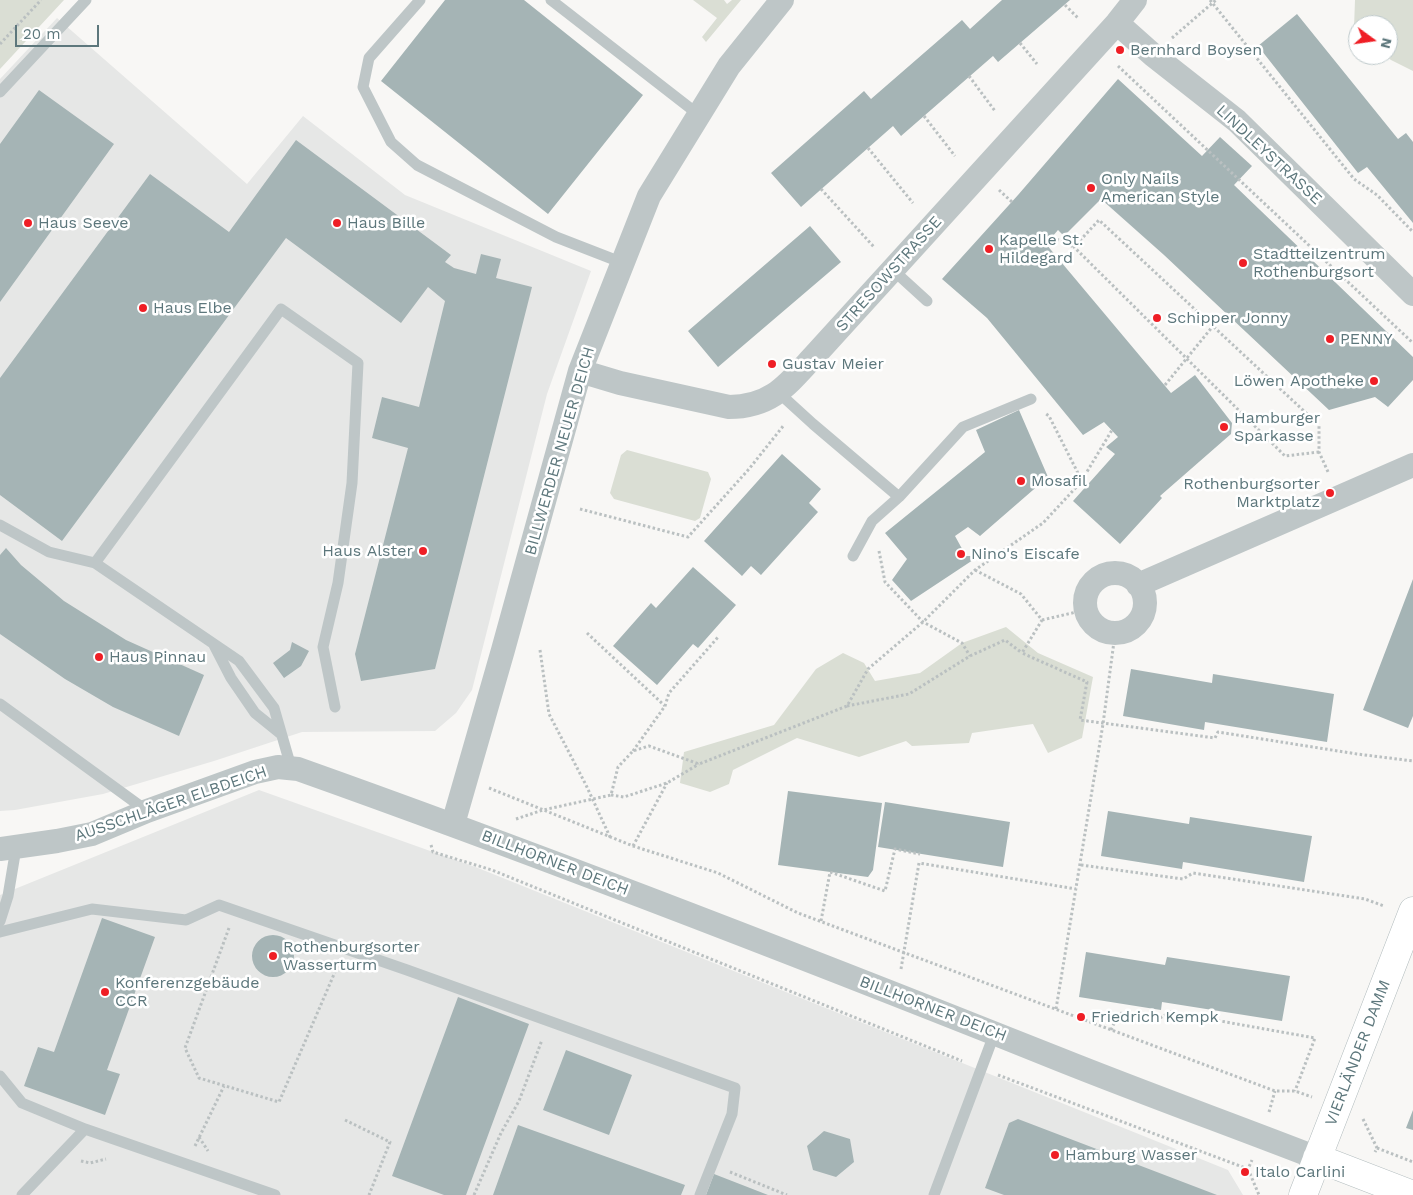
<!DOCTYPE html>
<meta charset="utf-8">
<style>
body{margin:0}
#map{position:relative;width:1413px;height:1195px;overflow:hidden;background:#f8f7f5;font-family:"Work Sans",sans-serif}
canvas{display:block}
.north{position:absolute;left:1348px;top:15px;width:50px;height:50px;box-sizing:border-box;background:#fff;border:1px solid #bec9cb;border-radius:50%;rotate:104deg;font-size:14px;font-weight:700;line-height:20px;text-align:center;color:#5d777c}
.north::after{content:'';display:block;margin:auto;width:18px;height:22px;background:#ef1e25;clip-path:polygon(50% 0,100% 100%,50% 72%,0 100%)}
.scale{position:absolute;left:15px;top:25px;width:84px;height:22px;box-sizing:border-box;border:2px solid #5d777c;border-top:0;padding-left:6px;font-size:15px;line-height:18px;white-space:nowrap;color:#5d777c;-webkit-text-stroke:4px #fff;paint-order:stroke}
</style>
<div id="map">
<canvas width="1413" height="1195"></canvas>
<div class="north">N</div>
<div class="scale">20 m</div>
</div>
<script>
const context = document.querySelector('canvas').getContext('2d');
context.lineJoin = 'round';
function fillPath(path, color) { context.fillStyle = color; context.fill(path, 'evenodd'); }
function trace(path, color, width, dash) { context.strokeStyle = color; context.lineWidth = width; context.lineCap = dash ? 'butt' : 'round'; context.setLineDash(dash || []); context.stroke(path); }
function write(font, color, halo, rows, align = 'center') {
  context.font = font + ' "Work Sans",sans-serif'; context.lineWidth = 5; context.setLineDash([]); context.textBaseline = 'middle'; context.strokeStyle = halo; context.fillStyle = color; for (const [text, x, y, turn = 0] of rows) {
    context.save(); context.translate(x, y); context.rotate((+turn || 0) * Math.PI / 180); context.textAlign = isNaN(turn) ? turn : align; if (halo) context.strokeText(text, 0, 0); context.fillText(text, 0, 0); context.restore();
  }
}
const built = new Path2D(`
 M57,18L247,184L303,116L405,195L591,271L547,394L472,690L456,713L435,731L302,732L214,761L103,794L15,810L0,811V79Z
 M259,790L478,868L1228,1170L1243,1195H0V895Z`);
const green = new Path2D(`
 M0,0H64L0,69Z
 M693,0H724L727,4L732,0H741L706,42L702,37L717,18Z
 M1355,0H1413V71L1391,60L1385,55H1388V25H1358V32L1354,28Z
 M627,450L708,472L711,479L700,518L695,521L614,499L610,493L621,455Z
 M1006,627L1038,653L1093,677L1082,738L1048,753L1033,724L972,733L969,743L912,746L906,741L859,757L797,738L733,770L729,784L710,792L680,783L684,752L774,725L816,669L843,653L864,663L875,681L920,673L962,643Z`);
const building = new Path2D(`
 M445,0H524L643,95L548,214L381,81Z
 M1002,0H1070L998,62L993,56L901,136L893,126L801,207L771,173L864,91L871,99L962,20L970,29Z
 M1297,14L1398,139L1406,133L1413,142V223L1367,167L1358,173L1258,46Z
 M1118,79L1202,156L1220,137L1252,166L1234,185L1413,357V380L1388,407L1375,397L1329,410L1164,255L1101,199L1064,236L1058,230L1046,244L1171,393L1195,375L1232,423L1231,434L1160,496L1162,498L1120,544L1073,501L1115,454L1106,447L1118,437L1104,422L1083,435L987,318L942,279L1018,195Z
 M39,90L114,144L0,302V144Z
 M296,140L451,255L445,262L454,268L476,274L481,254L501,259L496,278L532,287L435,669L361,681L355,654L408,448L372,438L382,397L419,407L445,301L428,287L401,323L286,238L62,541L0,495V378L150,174L229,232Z
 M810,226L841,262L718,367L688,331Z
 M1019,410L1048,477L980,536L968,527L955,536L966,556H972L973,560L911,601L892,580L907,559L885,533L985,452L976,430Z
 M782,454L821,489L809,503L818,512L761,575L751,566L742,576L704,541Z
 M6,548L21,565L64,601L126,640L204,675L179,736L113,707L65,679L0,634V555Z
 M693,567L736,605L698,648L693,644L657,685L613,646L651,603L656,608Z
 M1413,579V716L1408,728L1363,710Z
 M292,642L309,651L301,666L284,678L273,663L290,650Z
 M1131,669L1212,683L1213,674L1334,694L1327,742L1205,722L1204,730L1123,716Z
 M788,791L882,803L873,870L868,877L778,865Z
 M885,802L1010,822L1003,867L878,847Z
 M1108,811L1189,824L1190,817L1312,836L1304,882L1183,862L1182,869L1101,856Z
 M102,918L155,937L107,1070L120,1074L105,1115L24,1086L38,1047L54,1052Z
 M252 956a21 21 0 1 1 42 0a21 21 0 1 1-42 0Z
 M1086,952L1165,965L1167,957L1290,976L1282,1021L1162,1002L1161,1010L1079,997Z
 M458,997L529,1024L466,1195H444L392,1176Z
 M566,1050L632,1075L609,1135L543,1110Z
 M1413,1110V1130L1406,1128Z
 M1018,1119L1217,1195H1004L985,1188L1009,1123Z
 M518,1125L685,1185L681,1195H493Z
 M824,1131L850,1139L854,1162L836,1177L813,1170L807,1146Z
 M714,1174L768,1195H706Z`);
const path = new Path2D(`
 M1210,0L1354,179L1377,195L1413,232
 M1065,5L1078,18
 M1172,38L1216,0
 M1020,43L1037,64
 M0,44L41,0
 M1118,66L1413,343
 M969,76L995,111
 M924,116L955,156
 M868,148L913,203
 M821,189L874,247
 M999,190L1012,202
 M1052,237L1074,247
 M1165,385L1213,326
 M1319,452L1285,456L1074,247L1099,220L1319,425V452L1329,474
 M1082,480L1112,430
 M580,509L688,537L749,469L784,425
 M879,551L885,582L923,622L962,643L970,656
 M975,570L1021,594L1042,620L1022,653L1087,682L1080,720L1215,738L1218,732L1357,754L1413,761
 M1042,620L1085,610
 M587,633L665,706
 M540,650L549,714L586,785L610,837
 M847,706L909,694L970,656L1005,640L1022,653
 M633,751L665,706L669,693L719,636
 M489,788L633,846L718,873L798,913L1275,1091H1295L1312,1097
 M611,795L624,797L667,783L699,764
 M516,819L543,810L611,795L618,767L633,751L649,746L699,764L847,706L868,669L923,622L975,570L1043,523L1082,481L1049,416L1045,413
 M431,845L433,852L492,870L962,1061
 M633,846L667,783
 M1081,865L1183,879L1193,873L1365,899L1384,906
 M821,921L830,872L885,891L895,849L920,854
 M229,928L185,1048L199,1078L279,1102L338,965
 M901,969L919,863L1076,889
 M1056,1009L1103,724L1115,634
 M1111,1030L1119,1013L1160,1018L1170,1012L1315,1038L1295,1091
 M998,1075L1248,1169L1252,1160
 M1269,1112L1275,1091
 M1363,1119L1377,1148L1375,1152
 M345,1120L390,1142L369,1195
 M199,1137L208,1151
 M195,1146L224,1086
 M1377,1148L1413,1162
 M81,1161L90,1163L106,1159
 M1248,1169L1259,1195
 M730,1172L787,1195
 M474,1195L501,1133L519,1101L542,1040`);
const lane = new Path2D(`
 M420,0L369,58L363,87L391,142L417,165L556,237L623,263
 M551,0L699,115
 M0,92L86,0
 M893,270L927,301
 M779,393L813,424L899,497
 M0,525L49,552L95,563
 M853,556L872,521L899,497L963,427L1031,399
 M214,645L231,678L255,713L281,734
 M0,704L147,811
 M291,767L274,708L239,661L95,563L281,309L358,363L352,483L338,583L323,647L335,707
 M0,921L8,896L16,848
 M0,932L92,909L186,920L219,905L407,970L735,1088L732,1114L700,1195
 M0,1076L22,1103L85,1129L275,1195
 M22,1195L85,1129
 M934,1195L995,1032`);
const street = new Path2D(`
 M1117,23L1153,55L1237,121L1413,294
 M580,371L620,383L729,407C772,407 788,384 815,355L1117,23L1135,0
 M1085 603a30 30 0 1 1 60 0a30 30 0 1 1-60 0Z
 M1138,585L1413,465
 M453,824L503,650L580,371L649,196L729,66L782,0
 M0,849L57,841L92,834L147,811L255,772L278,767L298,769C554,860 808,959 1061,1060C1146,1094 1232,1125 1317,1158`);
const secondary = new Path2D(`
 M1317,1158L1413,1195
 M1303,1195L1413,911`);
const markers = [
 [1120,50,5,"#ef1e25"],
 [1091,188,5,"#ef1e25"],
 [28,223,5,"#ef1e25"],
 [337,223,5,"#ef1e25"],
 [989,249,5,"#ef1e25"],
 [1243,263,5,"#ef1e25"],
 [143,308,5,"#ef1e25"],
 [1157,318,5,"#ef1e25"],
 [1330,339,5,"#ef1e25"],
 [772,364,5,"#ef1e25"],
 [1374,381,5,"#ef1e25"],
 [1224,427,5,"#ef1e25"],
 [1021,481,5,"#ef1e25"],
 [1330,493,5,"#ef1e25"],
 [423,551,5,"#ef1e25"],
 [961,554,5,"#ef1e25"],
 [99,657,5,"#ef1e25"],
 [273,956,5,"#ef1e25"],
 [105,992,5,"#ef1e25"],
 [1081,1017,5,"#ef1e25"],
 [1055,1155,5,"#ef1e25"],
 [1245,1172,5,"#ef1e25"]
];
const poiNames = [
 ["Bernhard Boysen",1130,50],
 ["Only Nails",1101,179],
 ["American Style",1101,197],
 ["Haus Seeve",38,223],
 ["Haus Bille",347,223],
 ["Kapelle St.",999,240],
 ["Hildegard",999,258],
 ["Stadtteilzentrum",1253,254],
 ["Rothenburgsort",1253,272],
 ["Haus Elbe",153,308],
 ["Schipper Jonny",1167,318],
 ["PENNY",1340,339],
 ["Gustav Meier",782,364],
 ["Löwen Apotheke",1364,381,"right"],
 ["Hamburger",1234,418],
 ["Sparkasse",1234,436],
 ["Mosafil",1031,481],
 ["Rothenburgsorter",1320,484,"right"],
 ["Marktplatz",1320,502,"right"],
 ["Haus Alster",413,551,"right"],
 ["Nino's Eiscafe",971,554],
 ["Haus Pinnau",109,657],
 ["Rothenburgsorter",283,947],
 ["Wasserturm",283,965],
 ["Konferenzgebäude",115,983],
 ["CCR",115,1001],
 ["Friedrich Kempk",1091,1017],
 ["Hamburg Wasser",1065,1155],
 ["Italo Carlini",1255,1172]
];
const streetNames = [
 ["LINDLEYSTRASSE",1269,155,43],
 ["STRESOWSTRASSE",889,274,-48],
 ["BILLWERDER NEUER DEICH",560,451,-74],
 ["AUSSCHLÄGER ELBDEICH",171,804,-19],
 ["BILLHORNER DEICH",555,863,21],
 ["BILLHORNER DEICH",933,1009,21],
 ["VIERLÄNDER DAMM",1358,1053,-69]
];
fillPath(built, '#e6e7e6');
fillPath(green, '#daded4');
fillPath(building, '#a5b4b5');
trace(secondary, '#b2bcbe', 29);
trace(path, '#bac0c1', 3, [2.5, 2.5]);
trace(lane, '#bec6c7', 11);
trace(street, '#bec6c7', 24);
trace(secondary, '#fff', 28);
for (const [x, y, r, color] of markers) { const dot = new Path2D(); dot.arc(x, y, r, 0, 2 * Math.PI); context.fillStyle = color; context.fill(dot); trace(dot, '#fff', 2); }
write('16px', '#5d777c', '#fff', poiNames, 'left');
write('16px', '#5d777c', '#fff', streetNames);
</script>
